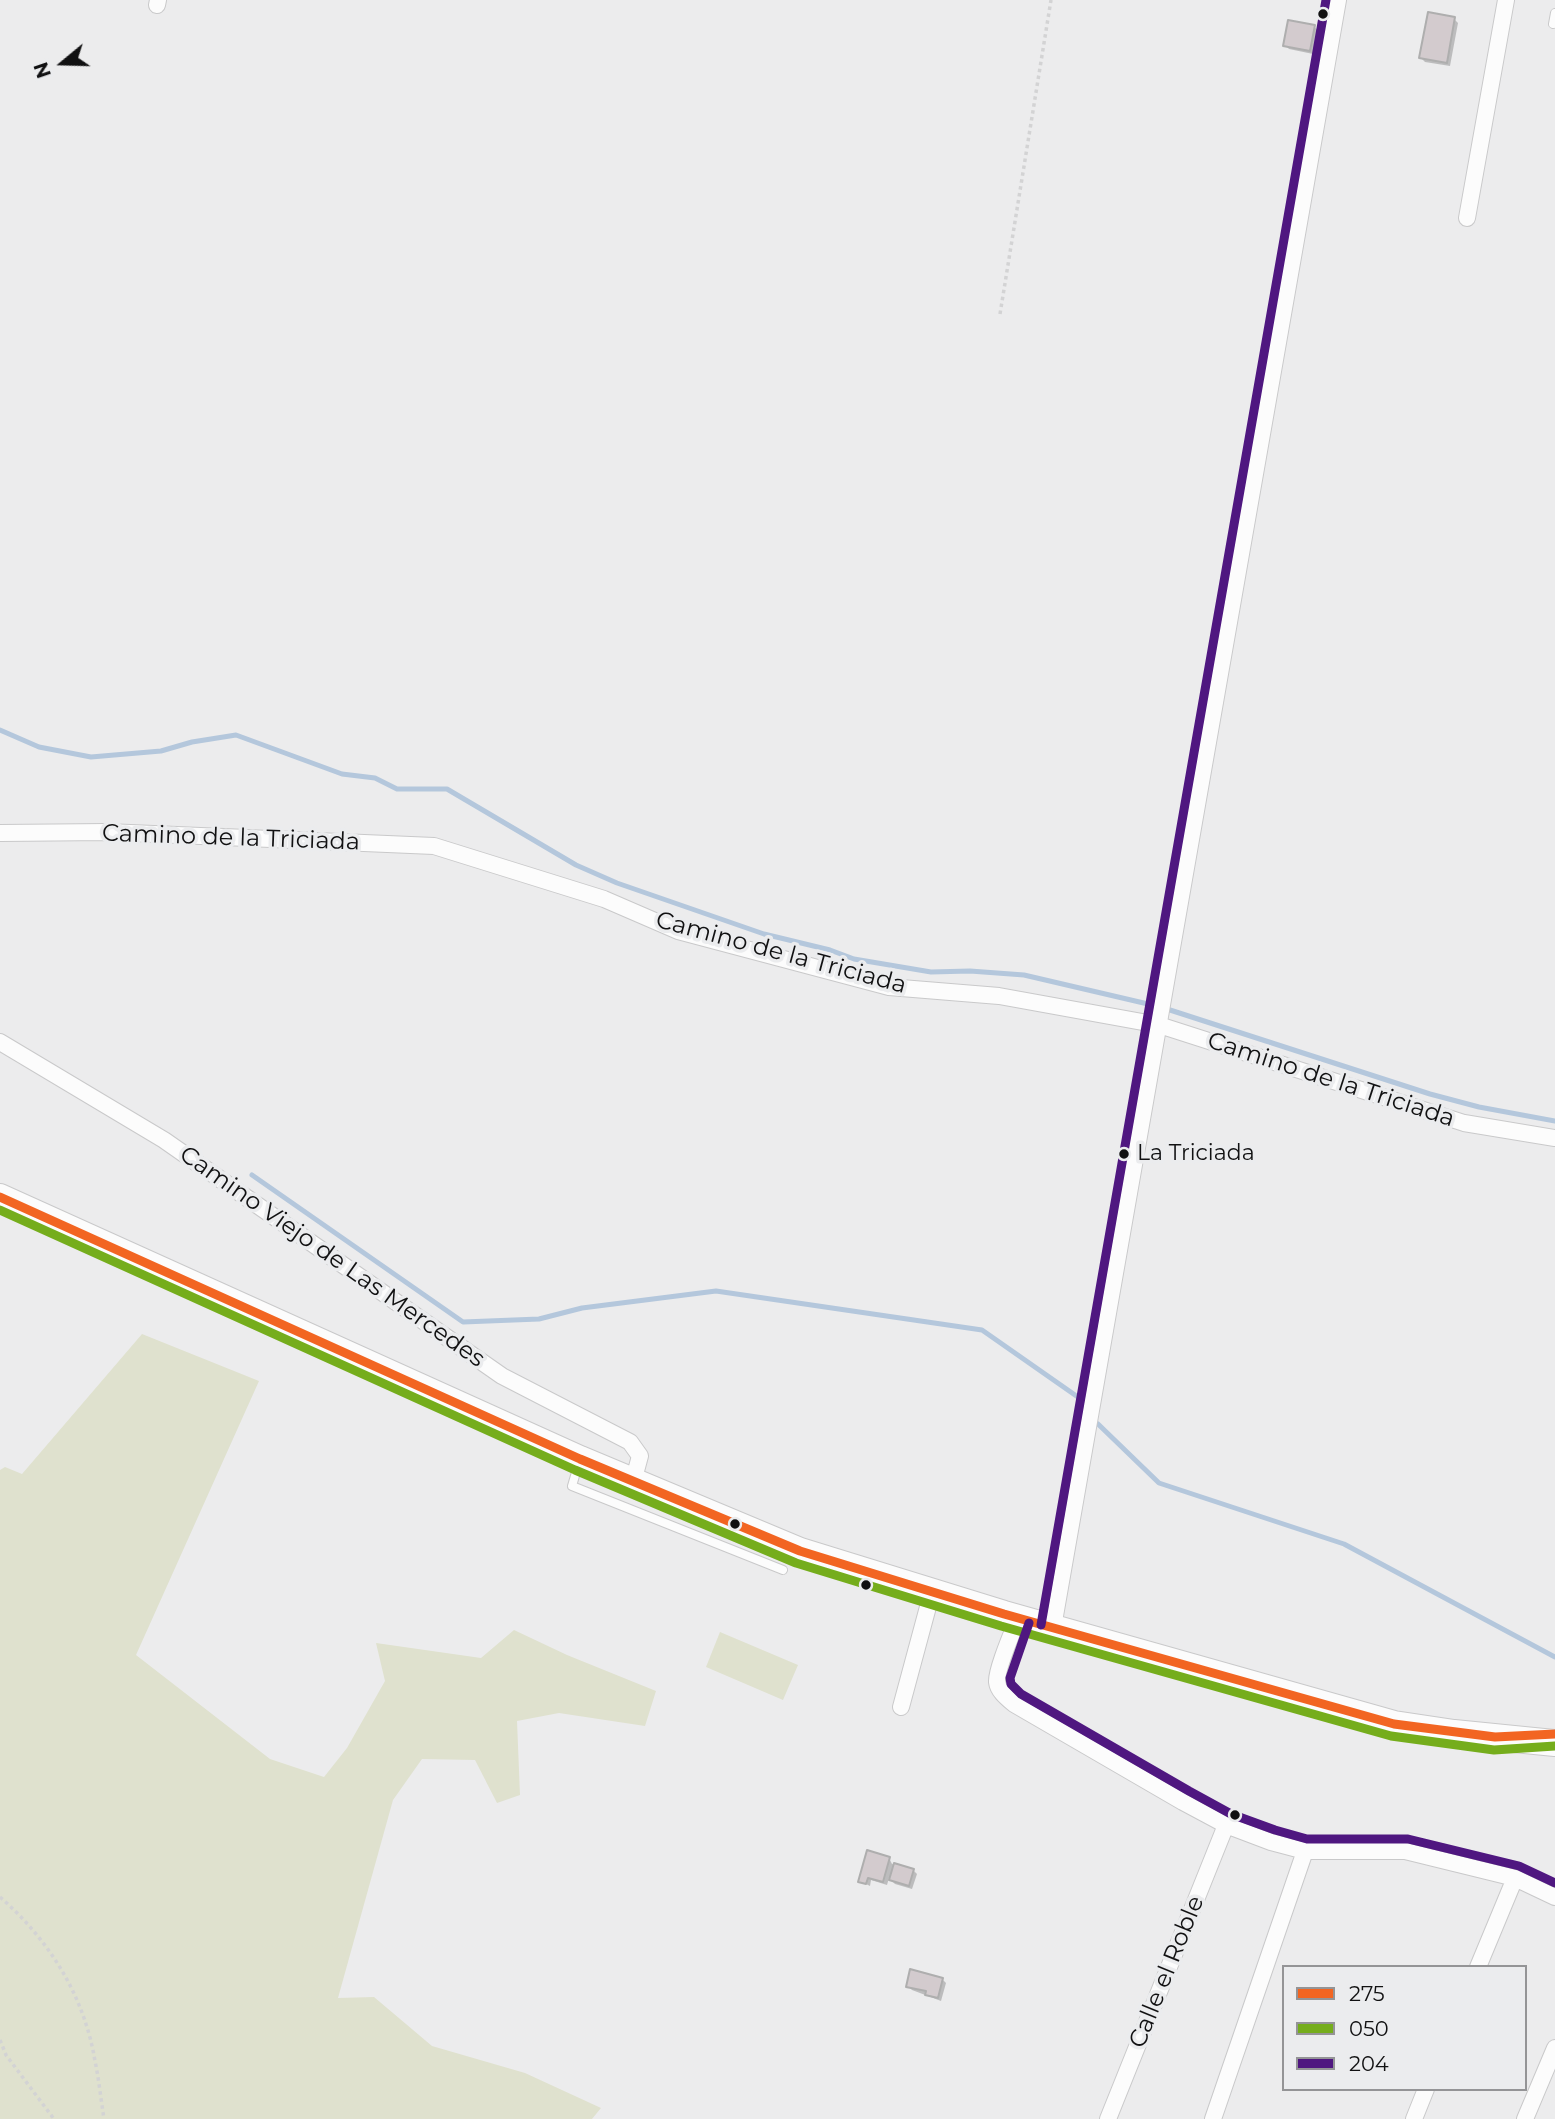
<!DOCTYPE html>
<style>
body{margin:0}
#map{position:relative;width:1555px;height:2119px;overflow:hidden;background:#ececed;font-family:Montserrat,sans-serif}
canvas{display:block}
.legend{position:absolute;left:1282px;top:1965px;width:245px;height:126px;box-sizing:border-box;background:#ebecee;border:2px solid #949496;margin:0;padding:9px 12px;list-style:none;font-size:21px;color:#111112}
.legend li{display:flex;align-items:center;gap:14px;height:35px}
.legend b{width:35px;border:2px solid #949496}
.north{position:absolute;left:28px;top:28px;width:70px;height:70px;-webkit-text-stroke:5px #ebecee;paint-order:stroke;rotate:251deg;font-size:19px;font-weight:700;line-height:28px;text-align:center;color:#111112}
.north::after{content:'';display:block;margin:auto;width:24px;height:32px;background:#111112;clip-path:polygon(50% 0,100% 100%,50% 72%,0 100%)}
</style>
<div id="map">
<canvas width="1555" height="2119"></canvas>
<ul class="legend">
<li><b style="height:9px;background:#f26522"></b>275</li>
<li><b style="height:9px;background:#75ad1c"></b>050</li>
<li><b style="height:9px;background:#4f1780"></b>204</li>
</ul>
<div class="north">N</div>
</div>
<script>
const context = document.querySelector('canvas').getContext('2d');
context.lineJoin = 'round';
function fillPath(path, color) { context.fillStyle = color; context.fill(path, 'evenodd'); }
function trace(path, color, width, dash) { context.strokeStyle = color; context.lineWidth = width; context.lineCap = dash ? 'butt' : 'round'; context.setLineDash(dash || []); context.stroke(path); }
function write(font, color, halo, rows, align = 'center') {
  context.font = font + ' Montserrat,sans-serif'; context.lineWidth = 7; context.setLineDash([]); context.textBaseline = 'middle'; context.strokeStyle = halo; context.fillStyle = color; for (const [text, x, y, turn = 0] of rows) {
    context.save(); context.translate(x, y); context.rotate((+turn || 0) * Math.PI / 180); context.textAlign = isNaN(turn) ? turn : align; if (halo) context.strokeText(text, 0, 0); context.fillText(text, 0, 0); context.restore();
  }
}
const green = new Path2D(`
 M142,1334L259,1381L136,1655L270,1759L324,1777L347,1748L385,1681L376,1643L481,1658L514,1630L567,1655L656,1691L645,1726L559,1713L517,1721L520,1795L497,1803L475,1760L422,1759L393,1800L338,1998L374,1997L432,2046L525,2073L601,2108L592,2119H0V1470L5,1467L22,1474Z
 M720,1632L798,1665L783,1700L706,1667Z`);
const shadow = new Path2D(`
 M1454,19L1458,23L1450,66L1425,62L1421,58Z
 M1314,27L1318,30L1313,54L1289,49L1285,45Z
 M889,1858L892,1864L913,1870L917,1874L912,1889L895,1884L889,1878L887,1885L871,1880L870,1886L860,1881Z
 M942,1979L946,1983L941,2001L912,1990L908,1986Z`);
const stream = new Path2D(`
 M0,730L39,747L91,757L161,751L192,742L236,735L342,774L375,778L397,789H447L576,865L617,883L764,934L830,950L854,959L931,972L970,971L1024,975L1148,1004
 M1170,1010L1430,1094L1479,1107L1555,1121
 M252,1175L463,1322L539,1319L582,1308L716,1291L982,1330L1085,1402
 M1098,1424L1159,1483L1344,1544L1555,1657`);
const building = new Path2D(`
 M1428,12L1455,17L1447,63L1419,58Z
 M1288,20L1315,25L1310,51L1283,46Z
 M867,1850L890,1857L883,1882L868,1878L866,1884L858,1882Z
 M894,1863L914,1869L909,1886L889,1880Z
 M910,1969L943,1978L938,1998L925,1995L926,1991L906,1987Z`);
const path = new Path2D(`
 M1000,314L1051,0
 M0,1897C49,1940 84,1995 95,2061C99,2080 101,2100 104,2119
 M0,2040L6,2055L54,2119`);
const lane = new Path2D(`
 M1553,24L1555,13
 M579,1462L572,1486L783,1570`);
const street = new Path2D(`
 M157,5L158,0
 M1467,218L1506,0
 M0,833L107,832L434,846L604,899L678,931L889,987L999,996L1159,1025L1464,1123L1555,1138
 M0,1042L164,1140L502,1376L630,1442L640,1456L633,1482
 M1018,1618C1013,1631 996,1670 997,1682C998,1691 1007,1698 1014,1704L1183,1802L1226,1825L1271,1842L1305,1851H1405L1515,1878L1555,1897
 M1053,1627L1338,0
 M901,1707L932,1592
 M1478,1967L1515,1878
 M1108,2119L1226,1825
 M1213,2119L1305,1851
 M1414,2119L1426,2089
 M1525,2119L1555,2048`);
const primary = new Path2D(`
 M0,1197L580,1459L800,1551L1004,1614L1394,1724L1454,1733L1555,1743`);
const bus1 = new Path2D(`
 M0,1197L580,1459L800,1551L1004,1614L1394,1724L1495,1737L1555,1734`);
const bus2 = new Path2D(`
 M0,1210L575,1470L796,1563L1001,1626L1391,1736L1494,1750L1555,1746`);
const bus3 = new Path2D(`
 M1029,1623L1010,1678L1011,1684L1021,1694L1189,1791L1231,1814L1275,1830L1307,1839H1408L1519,1866L1555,1883
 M1041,1625L1326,0`);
const markers = [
 [1323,14,6,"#111112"],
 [1124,1154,6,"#111112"],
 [735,1524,6,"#111112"],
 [866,1585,6,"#111112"],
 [1235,1815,6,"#111112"]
];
const busNames = [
 ["La Triciada",1137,1154]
];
const streetNames = [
 ["Camino de la Triciada",231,838,2],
 ["Camino de la Triciada",781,953,15],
 ["Camino de la Triciada",1331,1080,18],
 ["Camino Viejo de Las Mercedes",332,1257,35],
 ["Calle el Roble",1167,1972,-68]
];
fillPath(green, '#dfe1ce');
fillPath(shadow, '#0003');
trace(stream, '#b4c7dc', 5);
fillPath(building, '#d3cbce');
trace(building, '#aeaeae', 2);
trace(lane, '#c9c9ca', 10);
trace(street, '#c9c9ca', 18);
trace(primary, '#c9c9ca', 28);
trace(path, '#d3d3d4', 3.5, [3.5, 3.5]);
trace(lane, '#fcfcfc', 8);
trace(street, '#fcfcfc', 16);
trace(primary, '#fcfcfc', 26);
trace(bus1, '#f26522', 9);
trace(bus2, '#75ad1c', 9);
trace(bus3, '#4f1780', 9);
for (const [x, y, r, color] of markers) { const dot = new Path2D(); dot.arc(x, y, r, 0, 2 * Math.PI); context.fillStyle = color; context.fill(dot); trace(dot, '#ebecee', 2.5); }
write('22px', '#111112', '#ebecee', busNames, 'left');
write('24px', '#111112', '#ebecee', streetNames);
</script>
